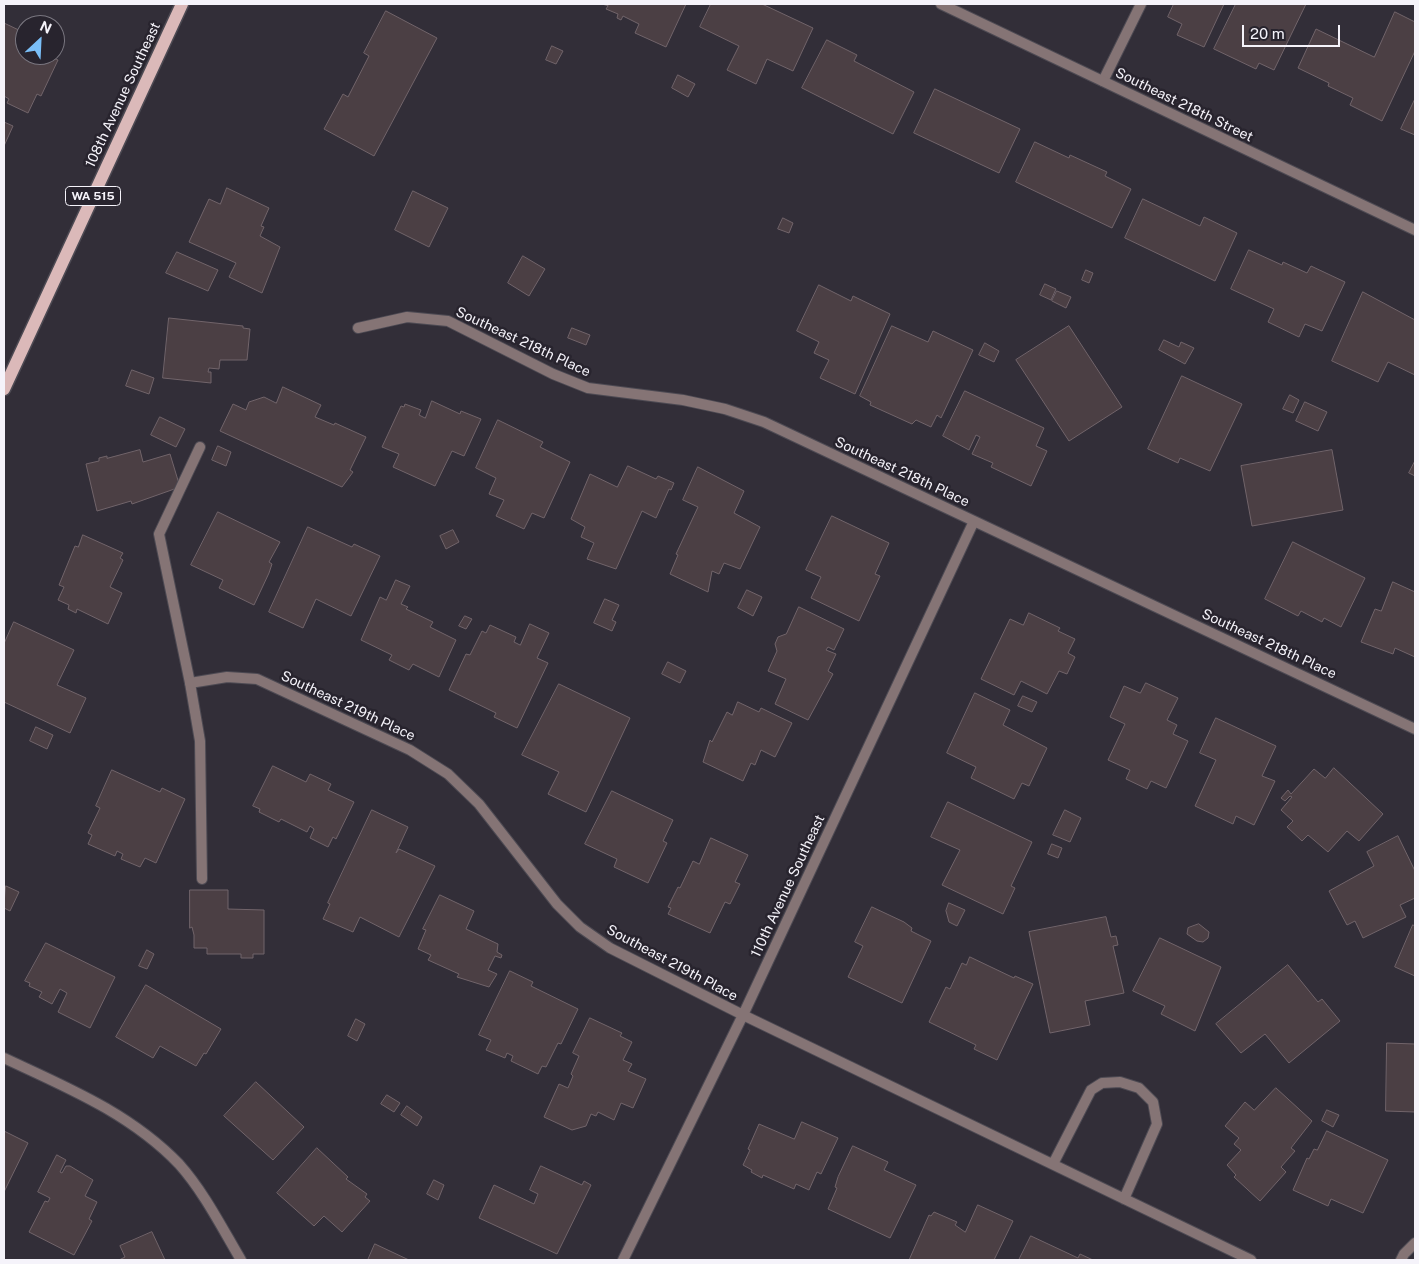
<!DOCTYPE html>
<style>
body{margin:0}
#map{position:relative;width:1419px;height:1264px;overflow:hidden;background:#322e38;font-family:"Public Sans",sans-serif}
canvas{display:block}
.frame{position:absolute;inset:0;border:5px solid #f5f3fa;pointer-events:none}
.north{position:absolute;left:15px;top:15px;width:50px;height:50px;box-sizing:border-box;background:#28242e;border:1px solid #7a7780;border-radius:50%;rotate:25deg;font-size:14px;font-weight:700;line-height:20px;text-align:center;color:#f5f3fa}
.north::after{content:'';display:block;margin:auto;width:18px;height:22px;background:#7abff8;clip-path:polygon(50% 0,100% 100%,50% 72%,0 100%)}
.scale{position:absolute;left:1242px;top:25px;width:98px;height:22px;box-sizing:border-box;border:2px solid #f5f3fa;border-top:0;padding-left:6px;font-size:15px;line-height:18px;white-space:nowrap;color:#f5f3fa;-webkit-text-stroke:4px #28242e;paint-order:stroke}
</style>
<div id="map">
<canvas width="1419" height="1264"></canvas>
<div class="frame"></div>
<div class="north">N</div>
<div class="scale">20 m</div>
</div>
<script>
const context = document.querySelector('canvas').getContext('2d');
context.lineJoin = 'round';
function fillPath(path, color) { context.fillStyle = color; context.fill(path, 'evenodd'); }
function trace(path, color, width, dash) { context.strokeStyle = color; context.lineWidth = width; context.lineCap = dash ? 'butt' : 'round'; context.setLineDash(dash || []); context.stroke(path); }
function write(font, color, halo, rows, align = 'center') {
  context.font = font + ' "Public Sans",sans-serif'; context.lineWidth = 5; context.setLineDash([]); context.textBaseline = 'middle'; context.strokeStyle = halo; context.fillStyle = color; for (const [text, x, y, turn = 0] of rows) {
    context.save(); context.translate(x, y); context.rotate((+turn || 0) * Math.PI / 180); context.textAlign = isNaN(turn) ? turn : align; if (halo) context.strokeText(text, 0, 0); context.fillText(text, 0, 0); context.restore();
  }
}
const building = new Path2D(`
 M602,4H686L666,47L635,33L639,24L623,16L621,20L617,18L618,14L606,9L608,6Z
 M711,4H762L813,28L793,71L767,59L756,84L727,70L739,46L700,27Z
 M1174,4H1224L1204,47L1177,35L1182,24L1168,17Z
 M1236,4H1306L1274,70L1259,63L1256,69L1214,49Z
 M386,11L437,38L374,156L324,129L343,94L348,97L369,56L364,53Z
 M1395,12L1415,22V51L1382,121L1350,105L1353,98L1328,86L1329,83L1298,68L1316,29L1374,57Z
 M4,23L25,33V55H46L58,60L41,96L37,94L28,113L7,103L9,99L4,96Z
 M827,40L857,55L854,61L914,92L893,134L802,88Z
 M552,46L563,51L556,64L546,60Z
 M678,75L695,84L688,97L672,88Z
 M935,89L1020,129L999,173L914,133Z
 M1415,99V135L1401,129Z
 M4,122L13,126L4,146Z
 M1035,142L1069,158L1070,155L1107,172L1105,176L1131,189L1112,228L1016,182Z
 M227,188L269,208L261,226L264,227L260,236L280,247L262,293L229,277L236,263L189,242L209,199L220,204Z
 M413,191L448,208L429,247L395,230Z
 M1143,199L1200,226L1204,217L1237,233L1215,281L1125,238Z
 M783,218L793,223L789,233L778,229Z
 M1249,250L1282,265L1283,262L1307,273L1311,266L1345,282L1322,331L1305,324L1299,337L1268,322L1274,309L1231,289Z
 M177,252L218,270L208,291L166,273Z
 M523,256L545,269L529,296L508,283Z
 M1086,270L1093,273L1089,283L1082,280Z
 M1045,284L1056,289L1051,300L1040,295Z
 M819,285L851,301L853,296L890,314L855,394L820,378L829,360L814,353L819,342L797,331Z
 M1057,291L1071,297L1066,308L1052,301Z
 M1363,292L1415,320V375L1388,362L1378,382L1332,361Z
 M169,318L243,326V328L250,329L247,360H220L219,369L209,368L208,372H211V383L163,378Z
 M892,326L928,342L933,331L973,350L941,418L937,415L931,427L916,420L912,424L870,405L871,402L860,396Z
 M1069,326L1122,407L1069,441L1016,360Z
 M572,328L590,335L586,345L568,338Z
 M1164,340L1179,347L1181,342L1194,348L1185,364L1159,350Z
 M985,343L999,351L994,362L979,355Z
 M132,370L154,378L149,394L126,386Z
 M1182,376L1242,404L1210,471L1180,458L1178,463L1148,449Z
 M283,387L321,405L315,417L334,425L335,423L366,437L350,470L353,472L342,487L220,431L233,404L246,410L249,402L264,397L276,403Z
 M965,391L1044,428L1036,446L1047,451L1031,486L991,467L993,463L972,454L980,437L976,435L969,450L943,436Z
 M1290,395L1299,400L1293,413L1283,409Z
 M432,401L460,414L461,411L481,419L464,456L452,451L435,486L393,467L399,454L382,447L401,406L404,407L405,404L421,410L419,415L425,418Z
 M1305,402L1327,412L1318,431L1296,421Z
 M160,417L185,429L176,447L151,435Z
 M498,420L543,442L540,447L570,462L544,518L532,513L524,529L496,516L504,500L489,494L496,478L476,468Z
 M218,446L231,452L226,466L212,460Z
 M140,450L143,462L170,454L180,487L132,504L131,501L97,511L86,464L99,461V458L107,456V458Z
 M1332,450L1343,510L1252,526L1241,466Z
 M1415,461V476L1409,473Z
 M628,466L656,479L658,476L674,483L671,490L669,489L656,518L642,511L616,569L587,559L594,543L581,537L585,527L571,519L590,474L617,487Z
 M698,467L744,491L734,513L760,527L740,569L724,563L719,574L712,571L708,592L670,574L678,555L676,554L698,507L683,500Z
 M218,512L280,542L269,562L272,564L269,573L254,605L219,588L223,580L191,565Z
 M832,516L889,543L875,574L880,576L859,621L811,598L821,577L806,570Z
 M308,527L352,547L354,544L380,556L351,616L316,599L303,628L269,612Z
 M453,530L459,542L446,549L440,536Z
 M83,535L123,553L120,558L123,560L110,587L122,593L108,624L77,609L76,613L68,609L69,605L58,600L64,587L59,585L75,546L78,547Z
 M1293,542L1365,578L1341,627L1324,618L1322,622L1301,611L1298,616L1265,599Z
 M396,580L410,586L401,604L408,607L406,609L433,622L430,627L456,640L439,677L413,664L409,670L389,660L392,655L361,640L380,597L386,600Z
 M1393,582L1415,592V657L1395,648L1393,654L1361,642L1375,609L1381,611Z
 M747,590L762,597L753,616L738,608Z
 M605,599L619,605L612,620L616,622L612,631L594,623Z
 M799,607L844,629L834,650L828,647L826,650L836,654L828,671L833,674L808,720L775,704L786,679L768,671L777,651L775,644L778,637L786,634Z
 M1029,613L1060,628L1058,631L1075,639L1068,653L1075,657L1067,674L1059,671L1047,694L1021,681L1014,695L981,679L1010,619L1023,625Z
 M465,616L472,619L466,629L459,626Z
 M14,622L74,650L57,685L86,698L70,733L4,702V644Z
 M530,624L549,633L537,658L548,663L517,728L494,717L496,713L449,690L466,654L470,655L482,631L486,633L490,625L516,637L514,642L520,645Z
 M668,662L686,671L680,683L662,674Z
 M1146,683L1178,698L1167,720L1177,725L1173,734L1188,741L1166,788L1151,781L1147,789L1126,779L1130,770L1108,760L1125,724L1110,717L1124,686L1140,693Z
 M559,684L630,718L586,812L548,794L559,772L522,755Z
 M975,693L1010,710L1003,725L1047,748L1029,786L1022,783L1014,799L971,778L976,767L947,753Z
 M1023,696L1037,702L1032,712L1018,706Z
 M738,702L759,712L761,708L792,723L775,757L761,750L755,765L751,763L743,781L703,762L710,740L712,742L727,712L732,715Z
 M1216,718L1276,746L1262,776L1275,781L1254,825L1236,816L1233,824L1195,806L1216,760L1200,753Z
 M36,727L53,735L47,749L30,741Z
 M273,766L306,782L310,774L331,784L328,790L354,802L336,839L333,837L328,847L310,838L314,829L310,826L307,832L281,819L279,822L259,812L260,809L253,806Z
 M1334,768L1383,814L1359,841L1347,831L1328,852L1308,835L1302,841L1287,827L1293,821L1281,810L1292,797L1290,796L1285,801L1281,798L1288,790L1291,794L1314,769L1325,778Z
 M112,770L160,792L162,788L185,799L156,863L145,858L140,867L121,859L123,854L117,851L115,856L88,844L92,835L88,833L100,808L96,806Z
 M612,791L673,820L663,841L667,843L648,883L614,867L617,859L585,844Z
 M948,802L1032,842L1011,886L1015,888L1003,914L942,885L960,850L931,837Z
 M372,810L408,827L396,853L399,849L435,866L399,937L360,917L353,932L323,919L330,904L328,903Z
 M1065,810L1081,818L1070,842L1053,835Z
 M1398,836L1415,871V898L1400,905L1406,917L1363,938L1355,921L1347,925L1329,891L1374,866L1367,852Z
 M711,838L748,855L735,882L740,884L730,904L725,902L710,933L668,914L671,908L668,907L678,887L680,888L693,861L699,864Z
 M1052,844L1062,848L1058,858L1048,854Z
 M6,886L19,892L10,911L4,908Z
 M190,890H228V909L264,910V954H253V958H241V954H207V948H194V935L192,927L190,928Z
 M440,895L474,911L466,929L498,944L497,952L502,955L501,958L495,956L488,970L497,974L489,987L457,977L459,974L428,960L431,955L418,949L426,930L423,929Z
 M949,903L965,910L957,926L949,922L946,911Z
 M872,907L904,922L912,928L911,931L931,941L902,1003L848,977L863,946L855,942Z
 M1106,917L1111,937L1116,936L1118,945L1113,946L1124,993L1085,1001L1090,1025L1050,1033L1029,932Z
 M1199,924L1209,932L1208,938L1203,942L1197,941L1187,934L1188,928Z
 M1413,925L1415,926V976L1395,967Z
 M1160,938L1221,967L1195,1031L1161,1014L1165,1006L1133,991Z
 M46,943L115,977L90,1028L58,1012L67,993L60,989L52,1004L39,997L42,992L29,986L30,983L25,981Z
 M147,950L154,954L147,969L139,966Z
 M970,957L1014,978L1015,976L1033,984L997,1060L974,1049L976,1045L929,1022L946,987L950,989L962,963L966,965Z
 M1288,965L1318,1002L1322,999L1340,1021L1289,1063L1265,1034L1241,1053L1216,1024Z
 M510,971L533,982L531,986L578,1009L561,1044L558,1043L546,1067L542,1066L538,1074L511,1061L513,1056L507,1053L505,1058L486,1050L491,1040L479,1035Z
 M146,985L221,1029L206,1054L204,1053L196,1066L160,1046L153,1058L116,1037Z
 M590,1018L622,1033L620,1036L632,1042L623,1060L632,1064L628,1071L646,1079L633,1108L621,1103L614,1120L598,1112L596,1116L591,1114L586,1126L572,1130L544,1117L559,1084L568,1088L573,1076L571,1074L579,1056L573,1053Z
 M356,1019L365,1024L357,1041L348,1036Z
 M1387,1043L1415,1044V1112L1386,1111Z
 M256,1082L304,1127L273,1160L224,1116Z
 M1276,1088L1312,1121L1291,1148L1295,1151L1281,1167L1286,1172L1260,1201L1234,1177L1236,1175L1227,1165L1241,1150L1234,1144L1239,1138L1225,1126L1245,1102L1254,1110Z
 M387,1095L400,1103L394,1112L381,1104Z
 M407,1106L422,1117L417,1126L401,1115Z
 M1327,1110L1339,1115L1333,1127L1322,1121Z
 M802,1122L838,1138L821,1174L817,1172L809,1190L796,1184L794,1189L763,1175L762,1178L751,1172L752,1170L743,1165L750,1150L748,1149L759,1124L794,1139Z
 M4,1131L28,1143L4,1192Z
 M1327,1131L1388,1160L1363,1213L1331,1199L1328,1206L1293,1190L1307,1158L1309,1159L1314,1149L1317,1150Z
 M853,1146L888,1162L884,1170L916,1185L890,1238L828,1209L837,1188L835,1187L838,1177Z
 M317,1148L348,1177L346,1179L367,1194L365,1197L370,1201L342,1232L324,1216L314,1226L277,1193Z
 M57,1155L66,1160L60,1172L62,1173L66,1166H70L93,1180L85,1196L97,1202L89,1219L92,1221L74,1255L29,1232L45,1201L48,1202L50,1198L38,1192Z
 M541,1166L582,1185L584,1181L591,1185L557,1254L479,1218L494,1185L534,1204L538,1194L530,1190Z
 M434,1180L444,1185L438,1200L427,1194Z
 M978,1205L1013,1221L994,1260H909L929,1215L931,1216L934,1212L957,1222L955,1225L965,1232Z
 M152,1232L165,1260H119L125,1257L120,1246Z
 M1031,1236L1078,1258L1080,1254L1093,1260H1019Z
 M375,1244L409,1260H368Z`);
const lane = new Path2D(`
 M1103,81L1141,4
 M200,447L159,534L190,683L200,741L202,879`);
const street = new Path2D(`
 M941,4L1415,230
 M358,328L407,317L448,321L553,374L588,388L683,400L725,409L764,422L1415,729
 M190,683L227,677L257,679L410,750L448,774L479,804L557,904L580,927L610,948L743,1015L1251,1260
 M4,1058C66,1087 130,1113 179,1164C204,1192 222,1228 241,1260
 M1053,1164L1091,1090L1102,1083L1120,1082L1139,1088L1153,1102L1157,1124L1124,1199
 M623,1260L743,1015L974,521
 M1401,1260L1404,1254L1415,1243`);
const primary = new Path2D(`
 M4,389L182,4`);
const shields = [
 [93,196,55]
];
const shieldNames = [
 ["WA 515",93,196]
];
const streetNames = [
 ["108th Avenue Southeast",123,95,-65],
 ["Southeast 218th Street",1184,105,26],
 ["Southeast 218th Place",523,342,25],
 ["Southeast 218th Place",902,472,25],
 ["Southeast 218th Place",1269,644,25],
 ["Southeast 219th Place",348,706,25],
 ["110th Avenue Southeast",788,886,-65],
 ["Southeast 219th Place",672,963,28]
];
fillPath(building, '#4b3f44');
trace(building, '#71646a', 1);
trace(lane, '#4d4a53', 12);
trace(street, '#4d4a53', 12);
trace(primary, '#4d4a53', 15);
trace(lane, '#857475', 10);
trace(street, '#857475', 10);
trace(primary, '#dbb9b9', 12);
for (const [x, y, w] of shields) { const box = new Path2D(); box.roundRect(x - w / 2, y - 9.5, w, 19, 4); context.fillStyle = '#28242e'; context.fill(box); trace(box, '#f5f3fa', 1); }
write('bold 12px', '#f5f3fa', null, shieldNames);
write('14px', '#f5f3fa', '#28242e', streetNames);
</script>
